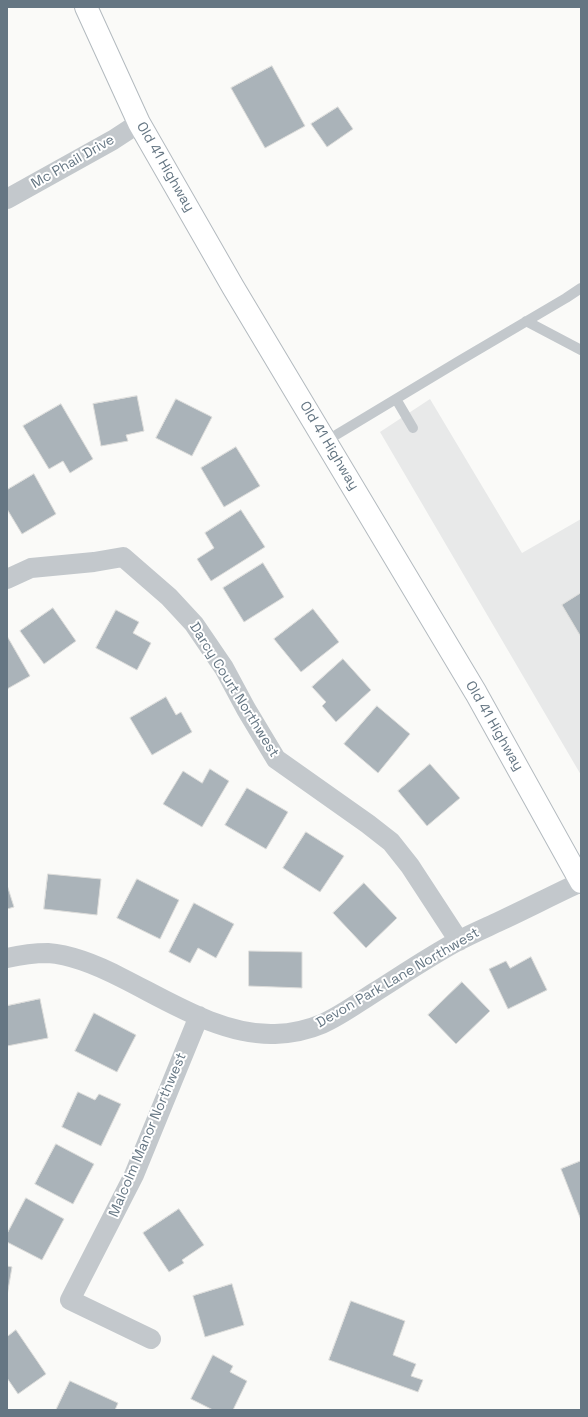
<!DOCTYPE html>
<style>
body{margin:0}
#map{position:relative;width:588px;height:1417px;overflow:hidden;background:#fafaf8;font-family:"Space Grotesk",sans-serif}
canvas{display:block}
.frame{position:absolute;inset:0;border:8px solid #657683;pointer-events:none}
</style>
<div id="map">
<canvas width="588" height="1417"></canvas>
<div class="frame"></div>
</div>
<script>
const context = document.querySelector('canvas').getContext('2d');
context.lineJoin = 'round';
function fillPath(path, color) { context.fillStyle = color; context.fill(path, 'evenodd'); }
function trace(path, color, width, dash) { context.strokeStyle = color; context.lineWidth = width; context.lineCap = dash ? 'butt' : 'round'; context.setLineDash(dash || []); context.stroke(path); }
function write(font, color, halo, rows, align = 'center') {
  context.font = font + ' "Space Grotesk",sans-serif'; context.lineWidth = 4; context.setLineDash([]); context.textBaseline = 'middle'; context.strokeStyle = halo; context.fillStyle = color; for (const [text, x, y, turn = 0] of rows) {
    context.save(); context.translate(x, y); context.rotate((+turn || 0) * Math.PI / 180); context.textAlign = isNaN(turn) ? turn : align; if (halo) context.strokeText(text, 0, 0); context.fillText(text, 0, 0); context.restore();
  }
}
const built = new Path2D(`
 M430,399L522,553L581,519V775L380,432Z`);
const building = new Path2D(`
 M272,66L305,126L265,148L231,88Z
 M338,107L353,129L327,147L311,124Z
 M137,396L144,431L126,435L128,441L101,446L93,404Z
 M176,399L212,417L192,456L156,438Z
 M61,404L93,459L70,473L63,461L49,469L23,426Z
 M236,447L260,486L224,507L201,468Z
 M34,474L56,514L22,534L7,509V490Z
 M241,510L265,547L211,581L197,559L214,548L205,533Z
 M263,563L284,597L244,622L223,588Z
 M581,593V637L562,605Z
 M53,608L76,641L44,664L20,631Z
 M313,609L339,642L301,672L274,639Z
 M116,610L139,622L133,633L151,643L137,670L96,648Z
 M7,636L30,676L7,689Z
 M343,659L371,690L336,722L322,706L326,702L312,687Z
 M166,697L176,715L181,712L192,732L152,755L130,718Z
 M377,706L410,734L378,773L344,744Z
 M430,764L460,798L427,826L398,791Z
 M210,769L229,781L202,827L163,804L183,771L202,783Z
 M247,788L288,812L266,849L225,825Z
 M306,832L344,856L320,892L283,868Z
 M48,874L101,879L97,915L44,909Z
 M137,879L179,900L160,939L117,918Z
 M364,883L397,918L366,948L333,913Z
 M7,885L14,907L7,909Z
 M194,903L234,924L216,958L198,948L190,963L169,952Z
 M249,951L302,952V988L249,986Z
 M531,957L547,990L508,1009L489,969L506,961L510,968Z
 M462,982L490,1011L456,1044L428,1015Z
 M40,999L48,1038L7,1046V1006Z
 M94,1013L136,1035L117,1072L75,1051Z
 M78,1092L95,1100L99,1094L121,1104L101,1146L62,1127Z
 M56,1144L94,1164L73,1204L35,1184Z
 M581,1161V1220L561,1169Z
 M26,1198L64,1219L42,1260L7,1242V1234Z
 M179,1209L204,1245L182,1260L184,1263L169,1272L143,1233Z
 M7,1266L12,1267L7,1296Z
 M232,1284L244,1325L205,1337L193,1296Z
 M351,1301L405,1321L393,1355L416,1364L411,1376L423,1380L418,1392L329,1360Z
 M16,1330L46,1374L18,1394L7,1378V1337Z
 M213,1355L233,1366L230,1372L247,1381L233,1410H213L191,1399Z
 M70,1381L118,1403L115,1410H56Z`);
const lane = new Path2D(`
 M526,321L581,350
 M396,399L413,428
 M326,441L459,361L566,298L581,288`);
const street = new Path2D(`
 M7,199L113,140L139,123
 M7,579L31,568L94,562L123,557L169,597L194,624L224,668L246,709L276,759L368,824L391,842L410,866L459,941
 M7,958C20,955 34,953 48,953C74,955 99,966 122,978C168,1001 222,1036 275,1034C320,1032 339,1015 375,992C402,975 430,956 458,941C471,934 485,928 498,922C526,909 553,895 581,882
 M151,1339L70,1300L134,1175L199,1016`);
const secondary = new Path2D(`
 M86,7L139,123L233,287L476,693L581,882`);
const streetNames = [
 ["Mc Phail Drive",73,162,-30],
 ["Old 41 Highway",165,167,60],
 ["Old 41 Highway",329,446,59],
 ["Darcy Court Northwest",234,690,58],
 ["Old 41 Highway",494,726,60],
 ["Devon Park Lane Northwest",398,978,-30],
 ["Malcolm Manor Northwest",148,1135,-67]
];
fillPath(built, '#e8e9e9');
fillPath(building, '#aab3b9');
trace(building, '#dcdcda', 1);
trace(secondary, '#b3babf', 24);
trace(lane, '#c3c8cc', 10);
trace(street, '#c3c8cc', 20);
trace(secondary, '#fff', 22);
write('14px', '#657683', '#fff', streetNames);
</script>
